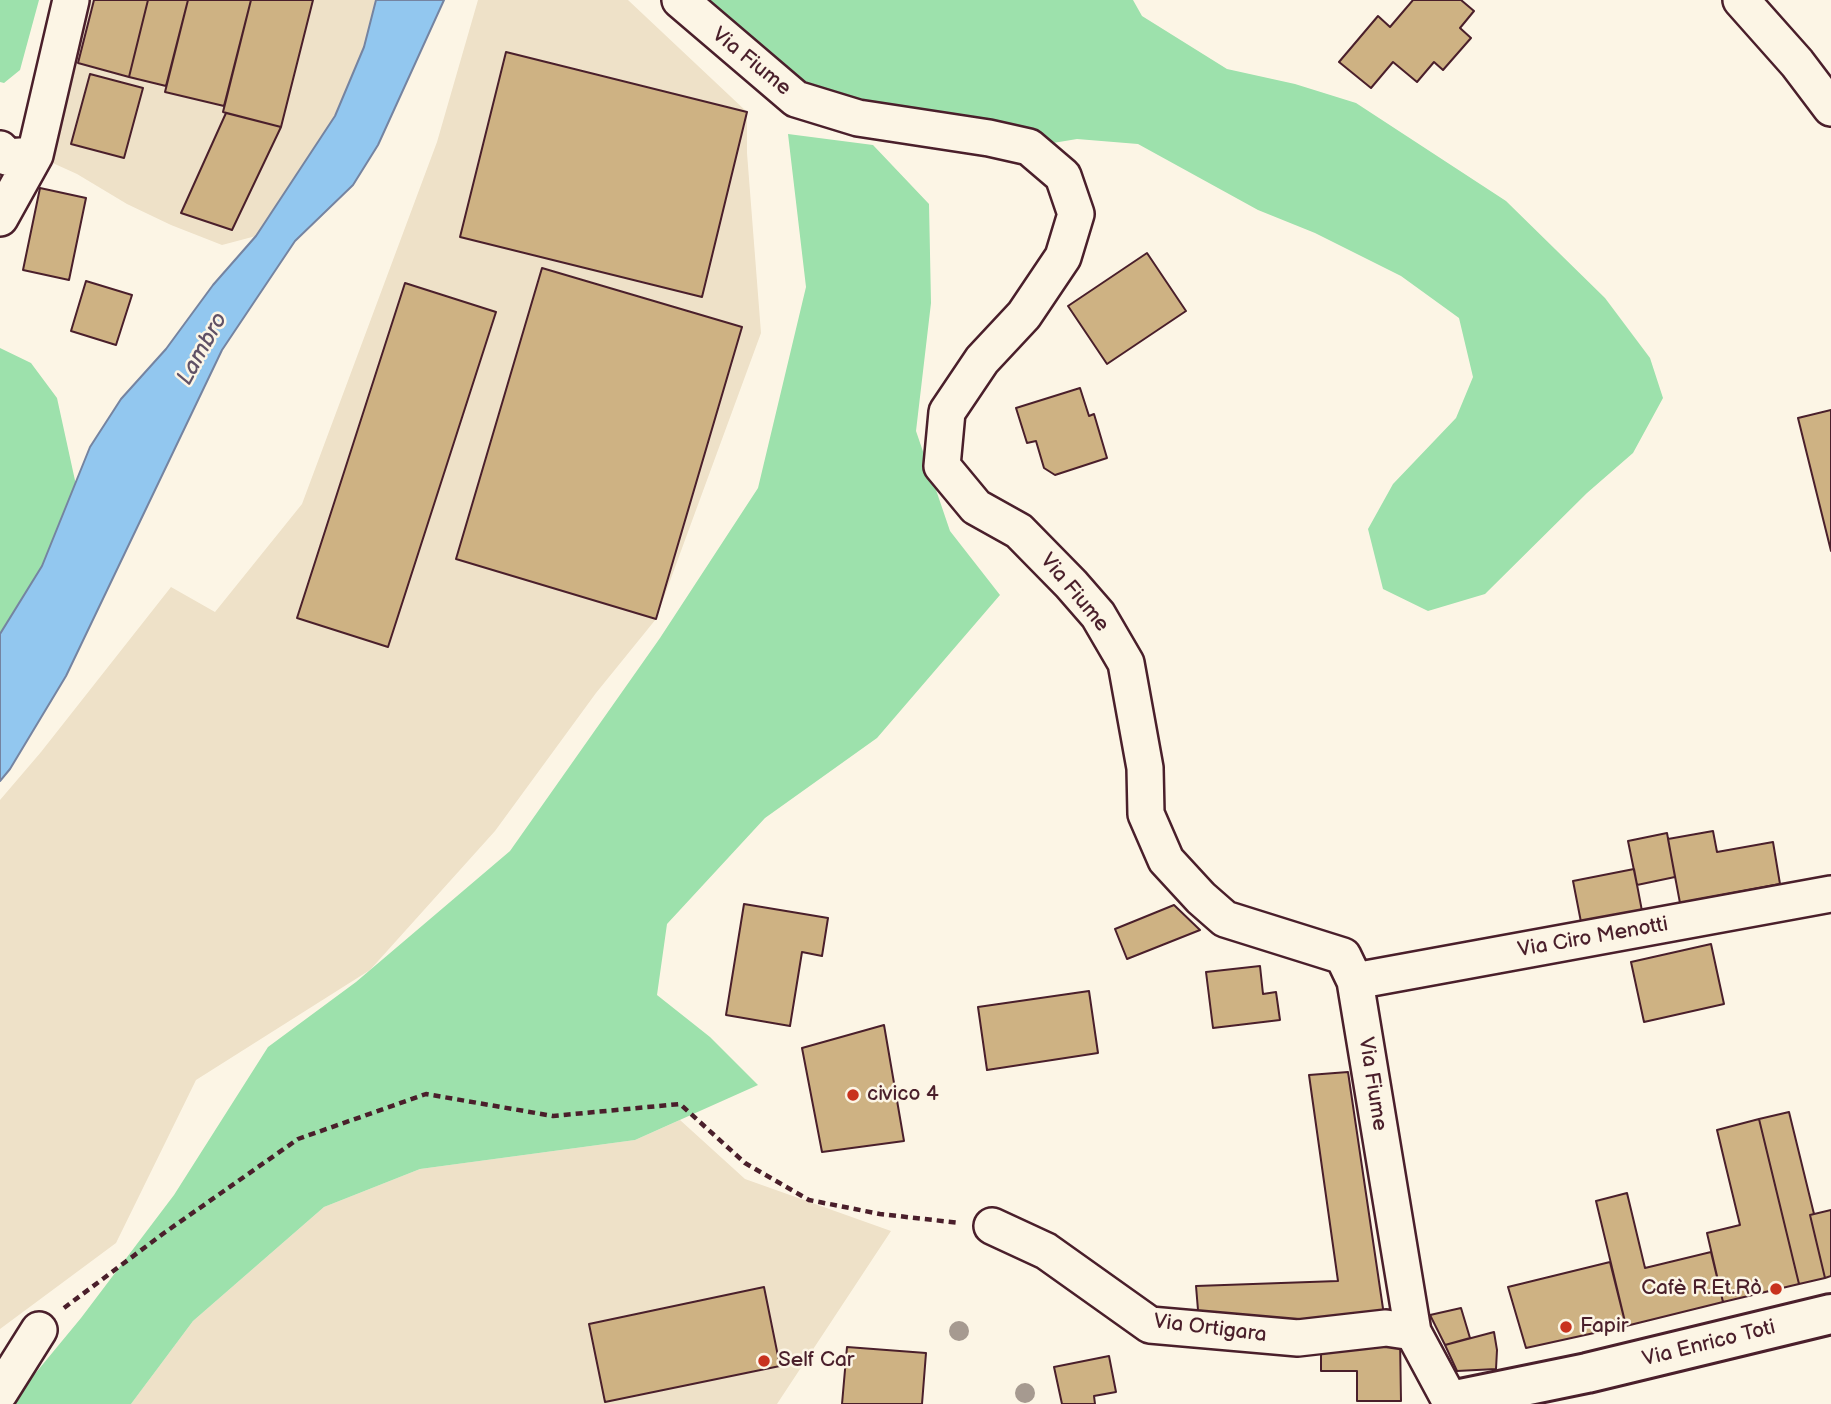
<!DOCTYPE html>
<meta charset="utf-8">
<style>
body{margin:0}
canvas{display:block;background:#fcf5e5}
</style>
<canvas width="1831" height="1404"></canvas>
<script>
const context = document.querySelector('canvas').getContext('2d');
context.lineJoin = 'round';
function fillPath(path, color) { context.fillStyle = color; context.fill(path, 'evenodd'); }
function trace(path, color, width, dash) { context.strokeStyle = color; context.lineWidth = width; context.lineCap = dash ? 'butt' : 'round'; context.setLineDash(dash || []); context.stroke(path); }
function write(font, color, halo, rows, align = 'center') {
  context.font = font + ' "Balsamiq Sans",sans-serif'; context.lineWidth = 5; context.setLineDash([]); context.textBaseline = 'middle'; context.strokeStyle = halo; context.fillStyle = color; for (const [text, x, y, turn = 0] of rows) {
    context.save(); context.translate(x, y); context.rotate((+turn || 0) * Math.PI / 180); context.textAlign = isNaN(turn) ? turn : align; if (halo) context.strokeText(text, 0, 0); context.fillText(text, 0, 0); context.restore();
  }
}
const built = new Path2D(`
 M71,0H376L364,47L335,116L256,236L222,245L171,225L127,204L77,174L35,155Z
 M478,0H628L747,112V153L761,333L656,619L596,693L495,831L370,970L196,1080L116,1243L0,1329V800L41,752L171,587L215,612L302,504L437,142Z
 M680,1120L745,1179L891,1231L777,1404H131L193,1321L324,1207L420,1169L635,1140Z`);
const green = new Path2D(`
 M0,0H39L20,70L4,83L0,82Z
 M680,0H1133L1142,16L1227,69L1295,84L1356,103L1506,201L1605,298L1650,358L1663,398L1633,453L1587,493L1485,594L1428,611L1383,589L1368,529L1393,484L1456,418L1473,377L1459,318L1401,276L1315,233L1258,210L1138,144L1077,139L1029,147L796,99Z
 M788,134L873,145L929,204L931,303L916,431L950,531L1000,595L877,738L765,818L667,924L657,995L710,1037L758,1085L635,1140L420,1169L324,1207L193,1321L131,1404H10L81,1318L174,1195L268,1047L356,982L510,851L660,638L758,488L806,287Z
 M0,348L31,363L57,398L76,485L42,566L0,634Z`);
const water = new Path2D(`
 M376,0H444L378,145L353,185L295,241L222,350L66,676L10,769L0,781V634L42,566L90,447L121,399L166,349L213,285L256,236L335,116L364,47Z`);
const building = new Path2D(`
 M94,0H148L129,77L78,63Z
 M148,0H188L166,86L129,77Z
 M188,0H251L224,106L165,92Z
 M251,0H313L281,127L223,112Z
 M1413,0H1461L1474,11L1460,28L1471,38L1443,70L1434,62L1417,82L1393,62L1371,88L1339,62L1378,16L1390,27Z
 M506,52L747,112L702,297L460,237Z
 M90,74L143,88L124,158L71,144Z
 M226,113L281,127L232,230L181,213Z
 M40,188L86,198L69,280L23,270Z
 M1147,253L1186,311L1107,364L1068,306Z
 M542,268L742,327L656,619L456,559Z
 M86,281L132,295L116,345L71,331Z
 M405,283L496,312L388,647L297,618Z
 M1080,388L1089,416L1094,414L1107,458L1055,475L1044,468L1036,441L1027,443L1016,408Z
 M1831,410V551L1798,418Z
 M1713,831L1717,852L1773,842L1780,884L1680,903L1668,839Z
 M1667,833L1675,877L1637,885L1628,841Z
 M1634,869L1642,911L1581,922L1573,881Z
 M744,904L828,918L822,956L802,952L790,1026L726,1015Z
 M1174,905L1200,930L1127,959L1115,929Z
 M1711,944L1724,1004L1644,1022L1631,962Z
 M1260,966L1263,994L1276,992L1280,1020L1213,1028L1206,972Z
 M1089,991L1098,1053L987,1070L978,1007Z
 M884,1025L904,1141L822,1152L802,1048Z
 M1348,1072L1385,1322H1199L1196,1286L1338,1281L1309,1075Z
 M1789,1112L1814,1214L1810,1215L1825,1278L1799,1284L1759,1119Z
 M1759,1119L1799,1284L1723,1302L1707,1233L1740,1225L1717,1130Z
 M1627,1193L1645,1268L1711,1252L1723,1302L1626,1326L1596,1201Z
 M1831,1210V1276L1825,1278L1810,1215Z
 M1610,1262L1626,1326L1526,1348L1508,1287Z
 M764,1287L780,1366L605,1402L589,1324Z
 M1461,1308L1470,1338L1445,1345L1430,1315Z
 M1494,1332L1497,1350L1496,1369L1457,1371L1445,1345Z
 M1400,1338L1401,1401H1357V1371H1321V1339Z
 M847,1347L926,1353L922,1404H842Z
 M1109,1356L1116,1392L1094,1396L1095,1404H1062L1054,1367Z`);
const path = new Path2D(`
 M64,1308L164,1233L298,1139L426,1094L553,1116L680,1104L745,1163L809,1200L880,1214L960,1223`);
const street = new Path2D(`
 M680,0L796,99L858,118L989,138L1029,147L1063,176L1076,214L1063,257L1024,315L982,360L947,412L942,466L976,507L1019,531L1071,584L1098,615L1126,663L1145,768L1146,814L1166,860L1201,898L1225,919L1343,956L1355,981L1413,1332L1448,1397
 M1741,0L1797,63L1831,108
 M0,149L7,157L35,155
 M0,218L35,155L71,0
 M1355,981L1831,894
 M992,1226L1046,1251L1150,1325L1298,1338L1386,1328L1413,1332
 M0,1392L39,1330`);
const secondary = new Path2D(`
 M1460,1399L1587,1373L1831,1314`);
const trees = [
 [959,1331],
 [1025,1393]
];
const markers = [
 [853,1095,7,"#c8321e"],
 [1776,1289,7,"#c8321e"],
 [1566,1327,7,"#c8321e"],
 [764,1361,7,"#c8321e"]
];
const streetNames = [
 ["Via Fiume",751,62,39],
 ["Via Fiume",1074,593,50],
 ["Via Ciro Menotti",1593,938,-10],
 ["Via Fiume",1372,1084,81],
 ["Via Ortigara",1210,1329,7],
 ["Via Enrico Toti",1709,1344,-14]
];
const poiNames = [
 ["civico 4",867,1095],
 ["Cafè R.Et.Rò",1762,1289,"right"],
 ["Fapir",1580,1327],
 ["Self Car",778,1361]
];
const waterNames = [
 ["Lambro",203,349,-61]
];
fillPath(built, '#eee1c8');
fillPath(green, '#9de1ac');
fillPath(water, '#92c7ef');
trace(water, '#7584a1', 2);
fillPath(building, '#ceb283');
trace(building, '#4a1f2b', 2);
trace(street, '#4a1f2b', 40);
trace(secondary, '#4a1f2b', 44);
trace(path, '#4a1f2b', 4.5, [7, 5]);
trace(street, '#fcf5e5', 35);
trace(secondary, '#fcf5e5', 38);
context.fillStyle = '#a69a90';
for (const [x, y] of trees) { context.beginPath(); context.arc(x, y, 10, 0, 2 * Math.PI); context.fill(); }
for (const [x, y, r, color] of markers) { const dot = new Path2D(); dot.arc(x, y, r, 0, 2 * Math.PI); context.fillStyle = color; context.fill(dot); trace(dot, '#fcf5e5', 2.5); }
write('21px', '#4a1f2b', '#fcf5e5', streetNames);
write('21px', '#4a1f2b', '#fcf5e5', poiNames, 'left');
write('italic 23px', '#605166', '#fcf5e5', waterNames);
</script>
